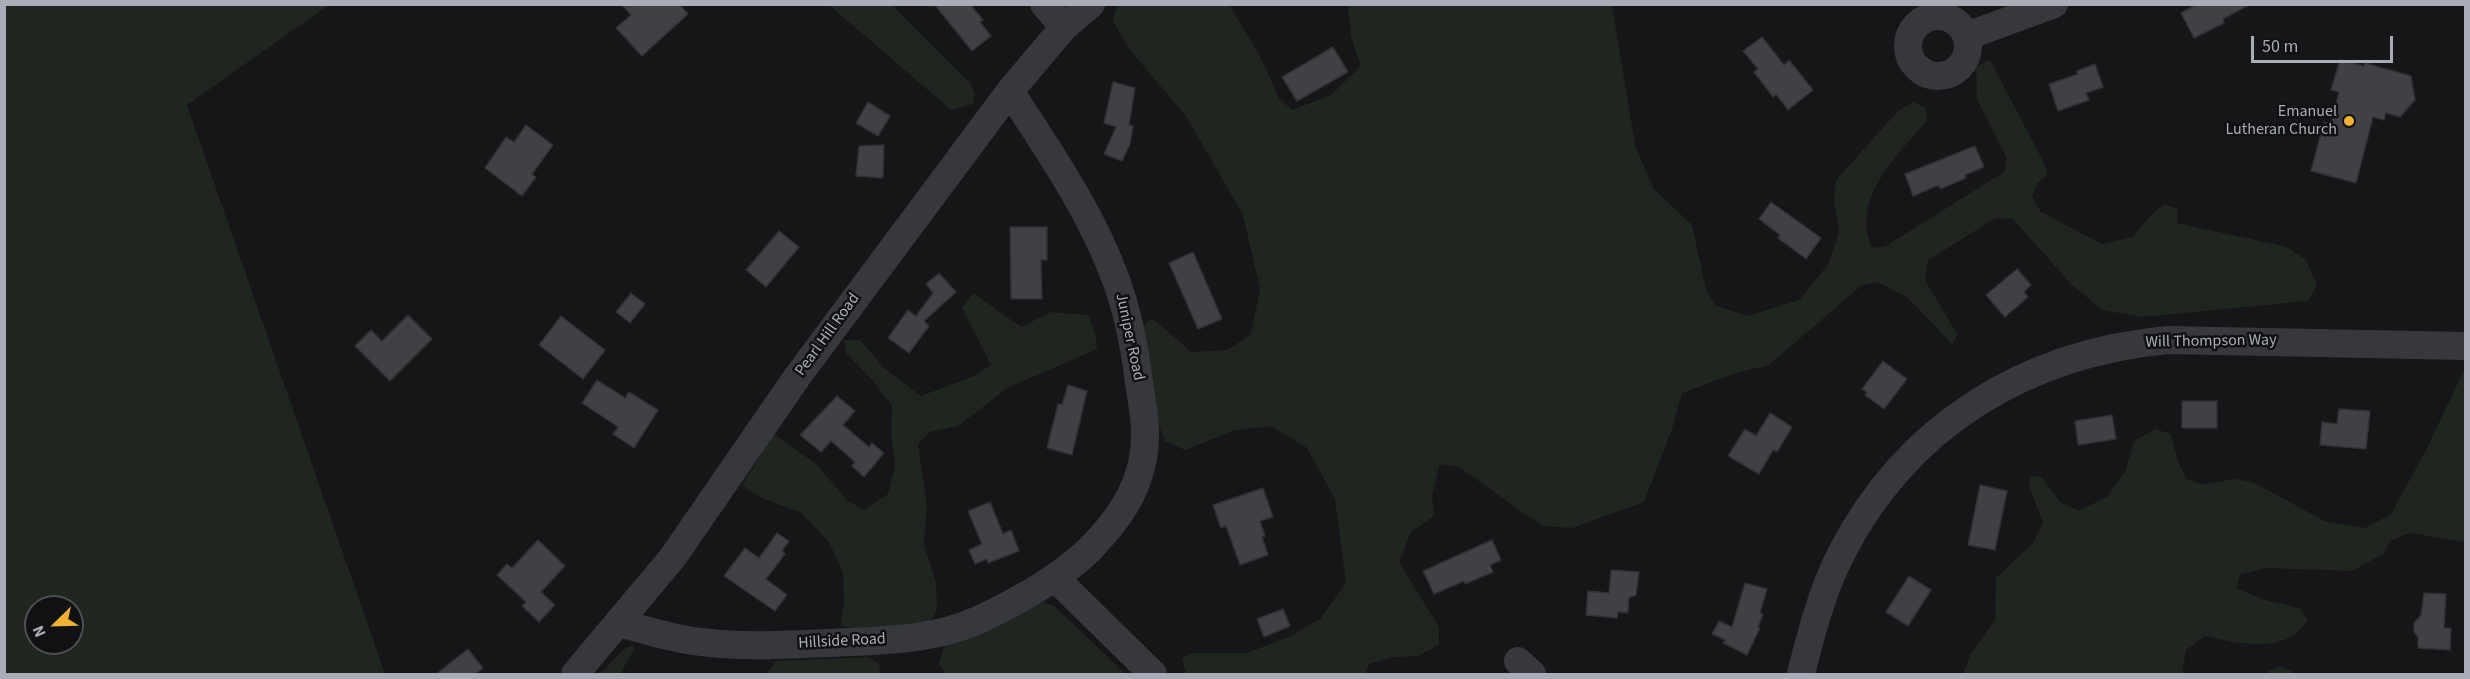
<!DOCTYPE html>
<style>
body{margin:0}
#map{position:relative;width:2470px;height:679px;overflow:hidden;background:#161618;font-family:"Source Sans 3",sans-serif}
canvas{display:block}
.frame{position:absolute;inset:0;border:6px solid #a8adb8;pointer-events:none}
.north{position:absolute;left:24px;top:595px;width:60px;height:60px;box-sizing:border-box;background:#111113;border:2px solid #4d4f55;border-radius:50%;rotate:247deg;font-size:16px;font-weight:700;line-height:24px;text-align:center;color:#a8adb8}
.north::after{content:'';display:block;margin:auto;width:21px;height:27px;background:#f2b134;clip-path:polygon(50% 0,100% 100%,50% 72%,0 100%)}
.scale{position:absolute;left:2251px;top:36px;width:142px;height:27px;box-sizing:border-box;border:3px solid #a8adb8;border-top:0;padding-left:8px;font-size:18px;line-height:21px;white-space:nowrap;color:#a8adb8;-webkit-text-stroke:4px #111113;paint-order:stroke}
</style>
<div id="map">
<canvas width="2470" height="679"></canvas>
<div class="frame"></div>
<div class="north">N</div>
<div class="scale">50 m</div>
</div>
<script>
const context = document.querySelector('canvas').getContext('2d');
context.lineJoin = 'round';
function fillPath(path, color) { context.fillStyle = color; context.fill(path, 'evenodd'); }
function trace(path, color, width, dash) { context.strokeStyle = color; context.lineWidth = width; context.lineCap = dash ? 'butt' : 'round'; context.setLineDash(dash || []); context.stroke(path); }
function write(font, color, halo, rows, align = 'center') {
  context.font = font + ' "Source Sans 3",sans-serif'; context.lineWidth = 5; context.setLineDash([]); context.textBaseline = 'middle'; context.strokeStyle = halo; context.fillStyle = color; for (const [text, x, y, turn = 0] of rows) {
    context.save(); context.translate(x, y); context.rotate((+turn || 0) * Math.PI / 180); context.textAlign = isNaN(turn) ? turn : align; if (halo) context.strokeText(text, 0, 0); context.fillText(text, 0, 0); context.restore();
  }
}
const green = new Path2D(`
 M4,5H329L187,105L385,674H5ZM36,607H72V643H36Z
 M829,5H892L970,83L975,94L973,104L951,110Z
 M1117,5H1229L1260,56L1279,98L1292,110L1331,95L1361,66L1351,37L1348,5H1612L1635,145L1653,188L1692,225L1706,290L1716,306L1748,316L1799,300L1829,263L1839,231L1834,199L1836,180L1898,111L1913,102L1926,108L1927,120C1898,156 1850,197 1872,248L1886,246L2004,172L2007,158L1977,99L1976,67L1990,60L2045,165L2047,175L2037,183L2032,197L2041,212L2102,244L2133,237L2149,217L2164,204L2178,209L2177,223L2287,247L2306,260L2317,285L2308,301L2142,317L2102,310L2071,284L2013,219L1996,218L1928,260L1925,280L1957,334L1953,345L1908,298L1878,282L1862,285L1769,365L1736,373L1682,393L1672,429L1644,502L1572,528L1542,526L1459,467L1440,464L1432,496L1434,516L1411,532L1399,562L1439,627V644L1419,656L1393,657L1369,664L1365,674H1186L1182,658L1192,653H1247L1291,636L1320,619L1346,583L1335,499L1307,448L1271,426L1232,431L1185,450L1165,441L1157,421L1142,336L1145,324L1151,319L1157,322L1191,352L1228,350L1251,334L1260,289L1243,215L1186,116L1129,49L1113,21Z
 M973,293L1021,327L1051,312L1088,315L1096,337L1097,349L1009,387L958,426L930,432L918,444L927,506L924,544L936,583L937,610L927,627L858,631L841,625L844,603L843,573L829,542L800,512L759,497L742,485L774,434L816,464L847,500L864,510L888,494L895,467L891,432L892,406L874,382L846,353L844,340H860L885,369L921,396L974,376L991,365L962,308Z
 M2465,368V542L2409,533L2390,541L2383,554L2352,571L2268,568L2240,574L2236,588L2265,600L2300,608L2308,621C2304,626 2299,631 2294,635C2269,651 2232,642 2205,636L2186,650L2182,674H1963L1970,655L1995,620L1996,578L2033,543L2043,523L2029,486L2031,476L2042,477L2060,502L2078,511L2107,497L2125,472L2134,441L2155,429L2171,434L2177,458L2186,479L2202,484L2235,479L2253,482L2324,521L2366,528L2391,514L2425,452Z
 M1038,601L1053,605L1126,674H947L939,664L945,644Z
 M633,645L634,650L620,674H600L625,648Z
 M868,657L881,665L878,674H766L776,661Z
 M2280,666L2292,671V674H2268L2269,671Z`);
const building = new Path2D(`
 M621,4H679L688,14L642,56L616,28L631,15Z
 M934,4H970L983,20L980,22L991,36L972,51Z
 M2197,4H2251L2223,19L2224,23L2194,38L2181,13Z
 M1762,37L1784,65L1789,60L1813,90L1788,110L1776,94L1773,97L1754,72L1758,69L1743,51Z
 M1333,47L1348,72L1297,101L1282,77Z
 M2340,60L2364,66L2365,63L2411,76L2415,100L2400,117L2386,113L2384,120L2373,117L2356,183L2311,171L2324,122L2331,124L2339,92L2331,90Z
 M2095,64L2103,87L2086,93L2089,100L2058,111L2049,84L2078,74L2077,71Z
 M1113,82L1135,88L1129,125L1133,126L1130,144L1122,161L1104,154L1116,127L1104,123Z
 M868,102L890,116L878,136L856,123Z
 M526,125L553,145L532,174L536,177L522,196L485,168L506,137L514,142Z
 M884,145L883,178L856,176L859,146Z
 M1975,146L1984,167L1965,175L1966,178L1940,189L1939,185L1913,196L1905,174Z
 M1771,202L1821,238L1806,259L1778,238L1780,235L1759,219Z
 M1010,227H1047V260H1041L1042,299H1011Z
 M779,231L799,247L766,287L746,270Z
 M1193,252L1222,319L1198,329L1169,263Z
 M2017,269L2031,285L2024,292L2028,297L2005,317L1986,295Z
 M939,273L956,292L924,321L929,326L909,353L888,338L908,310L916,316L933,293L926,284Z
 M631,293L645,304L630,323L616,312Z
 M408,315L432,339L390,381L355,346L371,330L382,341Z
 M561,316L605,350L583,379L539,345Z
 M1883,361L1907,379L1884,409L1865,395L1867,392L1862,389Z
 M597,380L625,398L629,392L658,410L634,448L613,434L618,427L582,403Z
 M1068,385L1087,391L1072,455L1047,448L1058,404L1062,405Z
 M837,396L855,411L843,425L869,447L872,443L884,453L864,477L852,466L855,462L831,441L821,452L800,435Z
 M2182,401H2217V428H2182Z
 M2339,409L2370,411L2366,449L2320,445L2322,422L2337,424Z
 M1770,413L1792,427L1777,452L1773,450L1759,474L1728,456L1745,429L1756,436Z
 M2112,415L2116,439L2078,445L2075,421Z
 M1980,485L2007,491L1995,550L1968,545Z
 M1263,488L1273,517L1260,521L1265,536L1262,537L1268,555L1240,565L1226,526L1221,528L1213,505Z
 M990,502L1003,534L1011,530L1019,551L988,563L987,559L975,564L969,550L982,544L968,511Z
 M777,533L789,541L782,551L785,554L766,579L787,595L775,611L724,576L745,548L759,558Z
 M538,540L565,566L541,592L555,605L539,622L522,606L526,602L497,575L507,564L512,568Z
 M1492,540L1501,560L1490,565L1493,572L1465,584L1464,581L1434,594L1423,571Z
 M1611,570L1639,572L1636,595L1629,598L1628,613L1618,612L1617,618L1586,615L1588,591L1609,593Z
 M1909,576L1931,590L1908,626L1886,612Z
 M1745,583L1767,589L1760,613L1763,614L1758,627L1760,628L1747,655L1723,643L1725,640L1712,634L1719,621L1732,627Z
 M2424,593L2446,594L2444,628H2451L2450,650L2418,648V637L2414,632V623L2421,615Z
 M1283,609L1290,626L1264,637L1257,619Z
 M468,649L483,668L474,675H435Z`);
const minor = new Path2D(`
 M1044,4L1064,27
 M1908 46a30 30 0 1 1 60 0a30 30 0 1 1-60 0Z
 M1967,36L2054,4
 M1055,578L1153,674
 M619,623C641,629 664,636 687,640C734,648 781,645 828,643C873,641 920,641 963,626C986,618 1009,605 1030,593C1052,580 1073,566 1091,548C1116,522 1137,494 1143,458C1148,434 1143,407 1139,383C1135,348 1128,313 1116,280C1091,211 1049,152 1010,91
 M1518,661L1532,674
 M575,674L673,557L797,377L1010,91L1064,27L1091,4
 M1801,674C1811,634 1822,591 1841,554C1907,425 2026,353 2168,340L2466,346`);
const markers = [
 [2349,121,6,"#f2b134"]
];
const poiNames = [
 ["Emanuel",2337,112],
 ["Lutheran Church",2337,130]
];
const streetNames = [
 ["Pearl Hill Road",828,335,-54],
 ["Juniper Road",1129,337,78],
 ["Will Thompson Way",2211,342,-1],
 ["Hillside Road",842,642,-3]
];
fillPath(green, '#1e261f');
fillPath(building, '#404145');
trace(building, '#303034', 1.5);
trace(minor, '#37383d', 28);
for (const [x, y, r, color] of markers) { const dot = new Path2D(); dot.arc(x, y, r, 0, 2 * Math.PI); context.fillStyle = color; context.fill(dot); trace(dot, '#111113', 2); }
write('16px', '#a8adb8', '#111113', poiNames, 'right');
write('16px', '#a8adb8', '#111113', streetNames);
</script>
